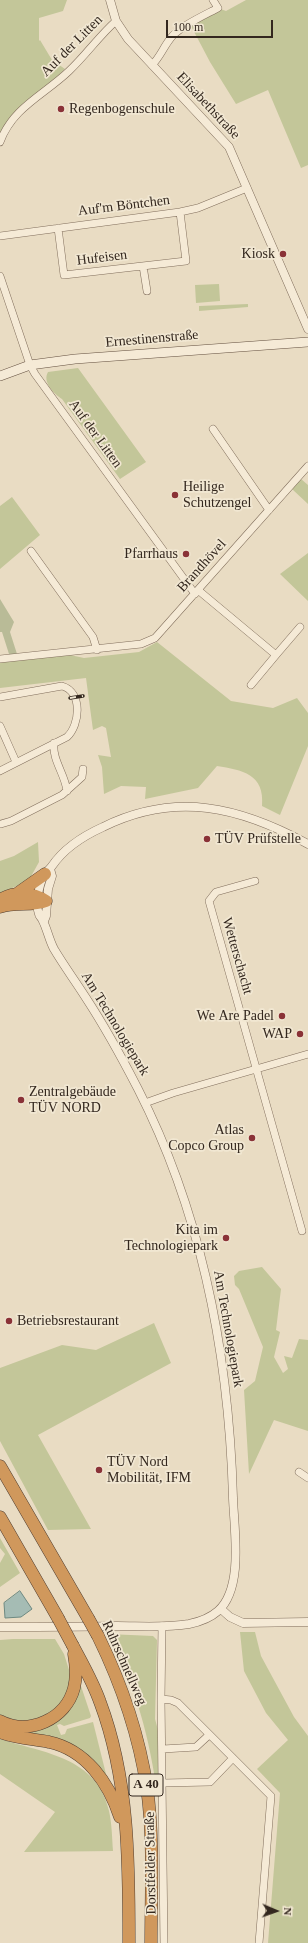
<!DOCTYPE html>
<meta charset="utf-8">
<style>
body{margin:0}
#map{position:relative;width:308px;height:1943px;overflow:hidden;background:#e9dcc3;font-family:Georgia,serif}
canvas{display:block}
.north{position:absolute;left:256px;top:1891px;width:40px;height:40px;-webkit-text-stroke:3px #f1e7d2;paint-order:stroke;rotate:92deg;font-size:11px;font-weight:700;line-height:16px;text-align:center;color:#33271e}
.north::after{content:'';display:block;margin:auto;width:14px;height:18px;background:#33271e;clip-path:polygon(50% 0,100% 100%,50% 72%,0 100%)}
.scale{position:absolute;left:166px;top:20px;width:107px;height:18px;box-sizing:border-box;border:2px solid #33271e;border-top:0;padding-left:5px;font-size:12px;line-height:14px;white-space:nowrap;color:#33271e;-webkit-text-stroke:3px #f1e7d2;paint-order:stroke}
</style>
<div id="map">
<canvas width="308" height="1943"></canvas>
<div class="north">N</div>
<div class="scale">100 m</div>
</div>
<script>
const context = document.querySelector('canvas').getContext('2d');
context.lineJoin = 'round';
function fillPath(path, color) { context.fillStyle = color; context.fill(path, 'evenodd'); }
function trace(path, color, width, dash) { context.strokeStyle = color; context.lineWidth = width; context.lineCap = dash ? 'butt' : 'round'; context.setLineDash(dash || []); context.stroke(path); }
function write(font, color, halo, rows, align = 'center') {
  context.font = font + ' Georgia,serif'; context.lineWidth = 3.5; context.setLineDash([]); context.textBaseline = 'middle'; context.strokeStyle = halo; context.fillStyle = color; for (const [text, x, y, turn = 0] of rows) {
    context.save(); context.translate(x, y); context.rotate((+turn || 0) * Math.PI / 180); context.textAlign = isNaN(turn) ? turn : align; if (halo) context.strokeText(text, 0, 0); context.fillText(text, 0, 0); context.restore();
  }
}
const green = new Path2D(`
 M0,0H67L63,11L39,18V41L40,40L52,60L65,69L0,134Z
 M246,0H308V165L301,168L268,90L236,104L210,62L190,24L218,8L226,11Z
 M219,284L220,301L196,303L195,285Z
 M248,304V307L199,311V306Z
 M78,368L146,462L120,479L62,399C54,394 42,382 48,372Z
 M301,479L308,485V504L292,489Z
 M12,497L40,535L0,569V506Z
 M308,553V601L280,574Z
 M157,642L231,701L273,708L297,698L308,713V746L280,815L262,806C265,774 242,770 217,766L198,788L145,799L146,787L121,786L104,794L102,767L98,755L111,757L106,728L102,726L93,730L86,678L0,688V662L70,655L84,658L139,652Z
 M38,842L39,862L29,880L0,894V861L14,856Z
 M262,1267L281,1289L276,1330L280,1332L274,1357L283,1373L288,1369L284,1356L292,1358L299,1339L308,1340V1431L274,1420L249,1474L244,1390L255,1381L263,1347L239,1289L235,1285L234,1276L239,1271Z
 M154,1323L171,1363L38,1435L91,1529L48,1530L0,1441V1368L62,1345L96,1350Z
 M0,1538L20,1573L0,1587V1563L5,1554L0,1548Z
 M240,1632H255L261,1656L294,1717L308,1736V1943H268L280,1793L257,1769L288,1740L266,1713L244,1671Z
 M108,1634L153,1636L157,1640L155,1719L158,1730L162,1794L158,1798C149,1735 137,1690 108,1634Z
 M13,1639H55L64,1654L70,1673V1684L62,1702L47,1716L21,1722L0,1715V1640Z
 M80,1683L91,1716L90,1718L64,1726L60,1724L57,1725L61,1735L65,1734L67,1729L93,1722L107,1778C80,1740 63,1740 19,1733L34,1730Z
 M0,1739C44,1753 97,1757 109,1811C112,1824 112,1838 113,1851L24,1852L55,1812L0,1774Z`);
const cemetery = new Path2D(`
 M0,599L14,622L10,632L17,654H9L2,632H0Z`);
const water = new Path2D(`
 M20,1591L32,1609L21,1617L5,1618L4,1603Z`);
const minor = new Path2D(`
 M152,65C160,57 163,48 170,39C178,27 205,15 218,8L213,0
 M0,142C13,107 44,95 69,71C86,55 99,36 116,21
 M58,228L64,275L186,261L180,212
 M0,236L180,212L198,208L247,188
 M143,266L147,291
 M0,276L30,365L35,374L195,594
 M213,429L269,510
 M31,551L93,637L97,650
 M198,590L276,655L300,627
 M0,659L141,644L155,638L308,466
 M251,685L276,655
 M0,697L62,686C83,692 80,725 67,737L0,771
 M0,726L16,762
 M54,743C52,760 65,774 67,791
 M1,824L11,821L62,795L82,777L83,769
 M255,881L216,892L209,901L302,1231
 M145,1103L173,1093L308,1054
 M299,1472L308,1478
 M162,1626L161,1699L164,1943
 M161,1699L171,1700L178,1703L271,1796L259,1943
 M163,1749L196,1747L209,1735
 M163,1783L210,1782L233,1758`);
const tertiary = new Path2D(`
 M110,0L116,21L128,39L229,147L308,329
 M44,921L46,916L48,889L52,876L50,869
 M221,1609L230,1617L243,1623L308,1622
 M0,1627C39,1627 78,1627 117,1626C141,1626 166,1628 189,1624C199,1622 210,1618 218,1611C244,1588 234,1529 233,1498C229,1356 203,1216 138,1089C122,1058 105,1027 86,998C76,982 64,966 54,949C49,940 47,928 42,919C41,917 39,916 39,914C35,904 39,884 44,875C46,872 50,869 52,866C65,847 83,836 103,827C176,791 240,807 308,844`);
const secondary = new Path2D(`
 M0,376L30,365L75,359L308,342`);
const motorway = new Path2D(`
 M18,893L45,874
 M0,900C14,891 32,892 46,901
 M0,907C15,901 31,907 46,901
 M0,1466L88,1618
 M0,1517L58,1618
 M98,1636C122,1685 139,1735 147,1788C154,1839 151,1892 151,1943
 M73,1646C83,1665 93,1682 100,1702C129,1779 129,1862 129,1943
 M0,1721C29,1736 66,1719 74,1688C77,1676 76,1665 74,1654
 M0,1732C15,1738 33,1739 49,1742C86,1750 109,1783 120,1817`);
const rail = new Path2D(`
 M70,698L83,696`);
const motorwayBridge = new Path2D(`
 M58,1618L73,1646
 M88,1618L98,1636`);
const markers = [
 [61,109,4,"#8a3237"],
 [283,254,4,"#8a3237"],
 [175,495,4,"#8a3237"],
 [186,554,4,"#8a3237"],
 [207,839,4,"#8a3237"],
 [282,1016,4,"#8a3237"],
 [300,1034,4,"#8a3237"],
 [21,1100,4,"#8a3237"],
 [252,1138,4,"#8a3237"],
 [226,1238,4,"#8a3237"],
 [9,1321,4,"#8a3237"],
 [99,1470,4,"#8a3237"]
];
const shields = [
 [146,1785,34]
];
const shieldNames = [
 ["A 40",146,1785]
];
const streetNames = [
 ["Auf der Litten",72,46,-45],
 ["Elisabethstraße",208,106,47],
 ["Auf'm Böntchen",124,206,-7],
 ["Hufeisen",102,258,-7],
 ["Ernestinenstraße",152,339,-5],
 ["Auf der Litten",95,434,54],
 ["Brandhövel",202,566,-48],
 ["Wetterschacht",237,956,74],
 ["Am Technologiepark",115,1024,59],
 ["Am Technologiepark",228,1329,80],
 ["Ruhrschnellweg",124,1663,66],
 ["Dorstfelder Straße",151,1863,-91]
];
const poiNames = [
 ["Regenbogenschule",69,109],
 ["Kiosk",275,254,"right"],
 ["Heilige",183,487],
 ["Schutzengel",183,503],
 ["Pfarrhaus",178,554,"right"],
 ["TÜV Prüfstelle",215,839],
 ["We Are Padel",274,1016,"right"],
 ["WAP",292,1034,"right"],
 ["Zentralgebäude",29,1092],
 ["TÜV NORD",29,1108],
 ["Atlas",244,1130,"right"],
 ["Copco Group",244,1146,"right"],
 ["Kita im",218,1230,"right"],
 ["Technologiepark",218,1246,"right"],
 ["Betriebsrestaurant",17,1321],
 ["TÜV Nord",107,1462],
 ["Mobilität, IFM",107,1478]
];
fillPath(green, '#c3c699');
fillPath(cemetery, '#b9bb97');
fillPath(water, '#a5bcb4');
trace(water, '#6d8981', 1);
trace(minor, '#816e5c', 8);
trace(tertiary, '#816e5c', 9);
trace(secondary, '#634f3f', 10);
trace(motorway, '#503d30', 13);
trace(minor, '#f5ead6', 7);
trace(tertiary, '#f5ead6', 8);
trace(secondary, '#f5ead6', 9);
trace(motorway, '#d0985c', 12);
trace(rail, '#33271e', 3.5);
trace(rail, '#f1e7d2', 2, [6]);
trace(motorwayBridge, '#503d30', 13, []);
trace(motorwayBridge, '#d0985c', 12);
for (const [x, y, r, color] of markers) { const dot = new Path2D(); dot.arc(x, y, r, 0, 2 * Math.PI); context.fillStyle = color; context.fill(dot); trace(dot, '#f1e7d2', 1.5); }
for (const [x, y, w] of shields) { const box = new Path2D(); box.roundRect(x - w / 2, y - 11, w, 22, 3); context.fillStyle = '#f1e7d2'; context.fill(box); trace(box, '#33271e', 1); }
write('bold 13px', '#33271e', null, shieldNames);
write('14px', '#33271e', '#f1e7d2', streetNames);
write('14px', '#33271e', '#f1e7d2', poiNames, 'left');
</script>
